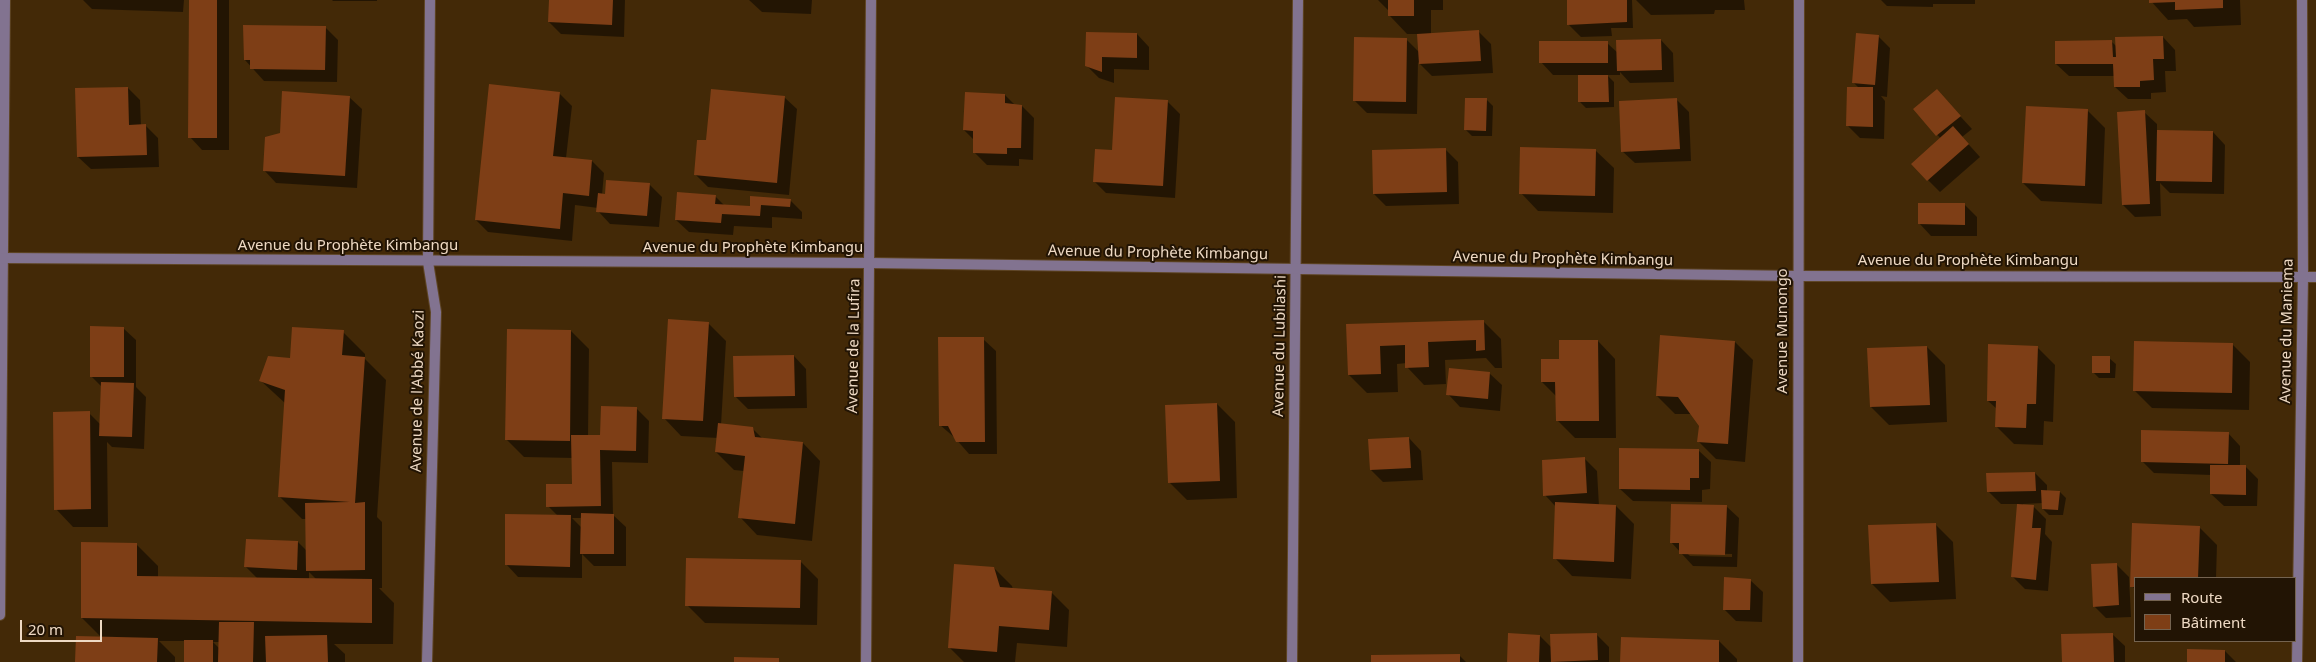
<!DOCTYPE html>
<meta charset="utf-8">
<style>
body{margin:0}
#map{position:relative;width:2316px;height:662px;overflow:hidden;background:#432907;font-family:"Noto Sans",sans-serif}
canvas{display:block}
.legend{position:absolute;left:2134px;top:577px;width:162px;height:65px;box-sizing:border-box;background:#221404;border:1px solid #746350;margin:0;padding:6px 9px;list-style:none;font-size:15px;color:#eed9c3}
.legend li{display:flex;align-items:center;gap:10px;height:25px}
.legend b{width:25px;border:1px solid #746350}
.scale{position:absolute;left:20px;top:620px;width:82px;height:22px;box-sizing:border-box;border:2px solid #eed9c3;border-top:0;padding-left:6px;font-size:15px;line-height:18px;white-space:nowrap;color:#eed9c3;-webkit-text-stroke:4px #221404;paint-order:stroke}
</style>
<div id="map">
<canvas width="2316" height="662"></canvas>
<ul class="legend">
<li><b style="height:6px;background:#827390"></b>Route</li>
<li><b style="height:14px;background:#7e3e16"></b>Bâtiment</li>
</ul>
<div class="scale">20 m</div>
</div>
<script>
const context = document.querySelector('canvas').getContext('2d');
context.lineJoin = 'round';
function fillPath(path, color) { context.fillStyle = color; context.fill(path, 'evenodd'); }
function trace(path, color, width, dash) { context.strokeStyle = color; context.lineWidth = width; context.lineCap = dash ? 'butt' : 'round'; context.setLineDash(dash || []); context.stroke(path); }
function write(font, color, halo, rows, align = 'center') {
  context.font = font + ' "Noto Sans",sans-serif'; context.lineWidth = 4; context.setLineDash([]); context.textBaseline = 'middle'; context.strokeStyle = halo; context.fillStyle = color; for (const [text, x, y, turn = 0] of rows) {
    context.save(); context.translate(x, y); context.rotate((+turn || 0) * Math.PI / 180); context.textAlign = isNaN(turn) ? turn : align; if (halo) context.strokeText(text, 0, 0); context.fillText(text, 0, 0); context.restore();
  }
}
const shadow = new Path2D(`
 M83,0H184L183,12L92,9Z
 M190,0H229V150H202L190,137Z
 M332,0H377V1H333Z
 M550,0H625L624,37L561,34L549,22Z
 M749,0H812L811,14L762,12Z
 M1378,0H1443V10H1431V34L1479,32L1491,44L1493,73L1432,76L1418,62L1417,114L1367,113L1354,100L1406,39L1419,52L1418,34H1407L1390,16L1388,10Z
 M1568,0H1632L1633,28H1611L1612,36L1581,37L1569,25Z
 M1636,0H1744L1745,10H1715L1714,14L1651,15Z
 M1881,0H1975V4H1933V7L1887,6Z
 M2150,0H2240L2241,25L2194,27L2187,19L2168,20Z
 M325,27L338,40L337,82L264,81L245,60Z
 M1137,34L1149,47V70L1114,69V83L1099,78L1087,66Z
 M1878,36L1890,48L1887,97L1881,96L1885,101L1884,139L1860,138L1848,126L1859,88L1854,83Z
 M2163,37L2175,50L2176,71H2165L2166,92L2151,93V99H2128L2115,87V76H2069L2056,64L2112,42L2116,46Z
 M1661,40L1673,53L1674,82L1630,83L1620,72V75H1607L1614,82V107L1586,108L1580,102L1579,75H1553L1541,62L1607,43L1618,53Z
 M128,88L140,100L141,126L145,125L158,138L159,167L91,169L78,157Z
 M1937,91L1972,129L1962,137L1980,157L1940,192L1928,180L1941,139L1915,109Z
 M559,93L572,106L566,158L592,161L604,173L602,195L649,184L662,197L659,227L610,224L598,211V208L575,205L572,241L488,232L476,220Z
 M1005,95L1015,105L1022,106L1034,118L1033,160L1019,159V166L987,165L974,152V140L964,130Z
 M349,97L362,109L357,188L276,183L264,170L281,134Z
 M784,97L797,109L789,195L708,187L695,174L707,141Z
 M1676,99L1689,112L1691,161L1635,163L1622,151Z
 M1487,100L1493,106L1492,136H1472L1465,129Z
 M1167,101L1180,114L1175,198L1106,193L1094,181L1113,152Z
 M2087,110L2105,128L2102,204L2041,201L2023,183Z
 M2144,112L2157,124V131L2213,132L2225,145L2224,194L2170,193L2160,183L2161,216L2135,217L2123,205Z
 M1445,149L1458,162L1459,204L1386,206L1374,194Z
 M1596,151L1614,168L1613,213L1538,211L1521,193Z
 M715,196L725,206L751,207L752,197L790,200L802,212V219L772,217V228L734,226L733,235L689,232L676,220Z
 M1964,204L1977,217V236H1931L1919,223Z
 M1483,321L1501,339L1502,368H1495L1486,358L1445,360L1446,384L1424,385L1407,367V363L1397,364L1398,392L1367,393L1349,375L1347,326Z
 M708,323L726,341L721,425L752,428L763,439L803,443L820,461L812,541L757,535L740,517L744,471L734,470L716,452L718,438L681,436L664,418Z
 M123,328L136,340V387L146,397L144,449L112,447L107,442L108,527H73L56,509L89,413L100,424L102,387L91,376Z
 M571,331L589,349L588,437L601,436L636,408L649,421L648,463L612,462L613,515L626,527V566H594L582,554V578L518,577L506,564L558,516L548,506L573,485V458L524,457L507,440ZM572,518H582V528Z
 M343,332L365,354V359L386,380L377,517L382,522V588H379L394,603L393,644H334L345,654V662H185V641H159L175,657V662H77L102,638L82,618L136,544L158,566V577L258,579L245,566L298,542L307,551L306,519H302L280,497L286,404L261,381L291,359ZM309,572L317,580H309ZM213,642H220V649Z
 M983,339L996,351L997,454H969L955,438L940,425Z
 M1598,341L1615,359L1616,438H1575L1557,420V397L1542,382L1560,360Z
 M1735,342L1753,360L1745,462L1716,459L1699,442L1700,425L1692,414H1675L1657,396Z
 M2232,344L2250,362L2249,410L2152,408L2134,390Z
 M1927,347L1945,365L1947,422L1889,425L1871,407Z
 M2037,347L2055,365L2053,422L2044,421L2043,445L2014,444L1996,426L1997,409L1988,401Z
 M794,356L806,369L807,408L748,409L735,396Z
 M2109,358L2116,364L2115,378H2099L2093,372Z
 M1489,373L1502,385L1500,411L1460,407L1448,394Z
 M1217,404L1235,422L1237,498L1187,500L1169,482Z
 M2228,433L2240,446V466H2245L2258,479L2257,506H2224L2211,494V475L2154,473L2142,461Z
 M1409,438L1421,451L1423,480L1383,482L1371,470Z
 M1698,450L1711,462L1710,489L1702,490V502L1633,501L1620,489Z
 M1584,458L1597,471L1599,506H1616L1634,524L1631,579L1572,576L1555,558L1556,507L1545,495Z
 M2035,473L2047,485V491L2060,492L2066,498L2063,515H2049L2043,509V503L2023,504V505L2033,506L2046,519L2045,534L2052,542L2048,591L2025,589L2013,577L2019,504H2001L1989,492Z
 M1726,506L1739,518L1737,567L1693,566L1671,542ZM1687,553L1732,554V557L1690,556Z
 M1935,524L1953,542L1956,599L1890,602L1872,584Z
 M2134,525L2199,527L2217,545L2216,578H2135V589L2132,586Z
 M800,561L818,579L817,625L705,623L687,605Z
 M2117,565L2129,577L2131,617L2106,618L2094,606Z
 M994,568L1012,586L1013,590L1052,593L1069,610L1067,647L1017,643L1015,662H964L950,648Z
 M1750,580L1763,592L1762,622L1736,621L1724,609Z
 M1596,634L1609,647V662H1508L1540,636L1552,648Z
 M2112,634L2125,646V662H2063Z
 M1719,641L1737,659V662H1622Z
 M2225,651L2236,662H2189Z
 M1459,655L1466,662H1372Z`);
const building = new Path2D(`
 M189,0H217V138H188Z
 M549,0H613L612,25L548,22Z
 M1388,0H1414V16H1388Z
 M1567,0H1599V8V0H1627V22L1567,25Z
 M2149,0H2223V8L2175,10V2L2149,3Z
 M243,25L326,26L325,70L250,69V60H244Z
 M1479,30L1481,61L1419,64L1417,34Z
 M1086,32L1137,33V58L1102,57V72L1085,66Z
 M1856,33L1879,35L1875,85L1852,83Z
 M2163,36L2164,59H2153L2154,80L2140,81V87H2114L2113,64H2055V41L2112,40L2113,57H2116L2115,37Z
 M1354,37L1407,38L1406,102L1353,101Z
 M1661,39L1662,70L1617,71L1616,40Z
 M1539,41H1608V63H1539Z
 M1578,75H1608L1609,102H1578Z
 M489,84L560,92L553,156L592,160L589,196L563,193L560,229L475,220Z
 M128,87L129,125L146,124L147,155L77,157L75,88Z
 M1847,87H1873V127L1846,126Z
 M711,89L785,96L777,183L694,175L697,140H706Z
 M1937,89L1961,116L1936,136L1913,109Z
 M282,91L350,96L345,176L263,171L265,137L280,133Z
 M965,92L1005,94V103L1022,105L1021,148H1007V154L973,153V131L963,130Z
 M1115,97L1168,100L1163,186L1093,182L1095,149L1112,150Z
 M1465,98H1487L1486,131L1464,130Z
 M1677,98L1680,149L1621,152L1619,101Z
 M2026,106L2088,109L2085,186L2022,183Z
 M2145,110L2150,204L2122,205L2117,112Z
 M1953,126L1969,144L1927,181L1911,164Z
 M2157,130L2213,131L2212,182L2156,181Z
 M1520,147L1596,149L1595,196L1519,194Z
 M1446,148L1447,192L1373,194L1372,150Z
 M606,180L650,183L647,216L596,212L598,193L605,194Z
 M677,192L716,195L715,204L750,206V196L791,199L790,207L761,205L760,216L722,214L721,223L675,220Z
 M1918,203H1965V225L1918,224Z
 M668,319L709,322L703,421L662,419Z
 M1484,320L1485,350L1476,351V340L1428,342L1429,367L1405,368V345L1380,346L1381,374L1348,375L1346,324Z
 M90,326L124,327V377H90Z
 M292,327L344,330L342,355L365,357L355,503L365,502V570L306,571L305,503L350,502L278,497L285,390L259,381L268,356L290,358Z
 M507,329L571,330L570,441L505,440Z
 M1660,335L1735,341L1728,444L1697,442L1699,426L1678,397L1656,396Z
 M938,337H984L985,442H956L948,426H939Z
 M1559,340H1598L1599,421H1556L1555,382H1541V359H1559Z
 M2134,341L2233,343L2232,393L2133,391Z
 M1988,344L2038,346L2036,404H2027L2026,428L1995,427L1996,401H1987Z
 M1927,346L1930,405L1870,407L1867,348Z
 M794,355L795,396L734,397L733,356Z
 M2092,356H2110V373H2092Z
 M1449,368L1490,372L1488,399L1446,395Z
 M101,382L134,383L132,437L99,436Z
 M1217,403L1220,481L1168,483L1165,405Z
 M601,406L637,407L636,451L600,450L601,506L546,507V484H572L571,435H600Z
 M90,411L91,509L54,510L53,412Z
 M718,423L753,427L755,437L803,442L795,524L738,518L745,456L715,452Z
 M2141,430L2229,432L2228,464L2141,462Z
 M1409,437L1411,468L1370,470L1368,439Z
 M1619,448L1699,449V478H1690V490L1619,489Z
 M1585,457L1587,493L1543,496L1542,460Z
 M2210,465H2246V495L2210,494Z
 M2035,472L2036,491L1987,492L1986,473Z
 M2041,490L2060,491L2058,510L2042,509Z
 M1555,502L1616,505L1614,562L1553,559Z
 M1671,504L1727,505L1725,555L1679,554V543H1670Z
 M2017,504L2034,505L2032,528H2041L2036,580L2011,577Z
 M581,513L614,514V554H580Z
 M505,514L571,515L570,567L505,565Z
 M1936,523L1939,582L1871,584L1868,525Z
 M2132,523L2200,526L2198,578H2135V587H2130Z
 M246,539L298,541L297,570L244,567Z
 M81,542L137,543V576L372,579V623L81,618Z
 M686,558L801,560L800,608L685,606Z
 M2117,563L2119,605L2093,607L2091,564Z
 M954,564L994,567L1000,587L1052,591L1049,630L999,626L997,652L948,648Z
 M1724,577L1751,579L1750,610H1723Z
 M219,622H254L253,662H218Z
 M1508,633L1540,635L1539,662H1507Z
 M1597,633L1598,660L1551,662L1550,634Z
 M2113,633L2114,662H2062L2061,634Z
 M327,635L328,662H266L265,636Z
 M76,636L158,638L157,662H75Z
 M1621,637L1719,640V662H1620Z
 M184,640H213V662H184Z
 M2187,649L2225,650V662H2187Z
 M1460,654V662H1371V655Z
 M734,657L779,658V662H734Z`);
const minor = new Path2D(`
 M0,615L5,0
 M427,662L436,312L428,262L430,0
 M866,662L871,0
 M1292,662L1298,0
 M1798,662L1799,0
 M2297,662L2303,277L2302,0`);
const tertiary = new Path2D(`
 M0,258L870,263L1799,276L2316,277`);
const streetNames = [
 ["Avenue du Prophète Kimbangu",348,246],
 ["Avenue du Prophète Kimbangu",753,248],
 ["Avenue du Prophète Kimbangu",1158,253,1],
 ["Avenue du Prophète Kimbangu",1563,259,1],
 ["Avenue du Prophète Kimbangu",1968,261],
 ["Avenue Munongo",1783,331,-90],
 ["Avenue du Maniema",2287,331,-89],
 ["Avenue de la Lufira",854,346,-89],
 ["Avenue du Lubilashi",1280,346,-89],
 ["Avenue de l'Abbé Kaozi",418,391,-89]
];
fillPath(shadow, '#0007');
fillPath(building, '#7e3e16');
trace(minor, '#5e4525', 12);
trace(tertiary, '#5e4525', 12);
trace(minor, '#827390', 10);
trace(tertiary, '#827390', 10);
write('15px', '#eed9c3', '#221404', streetNames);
</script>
